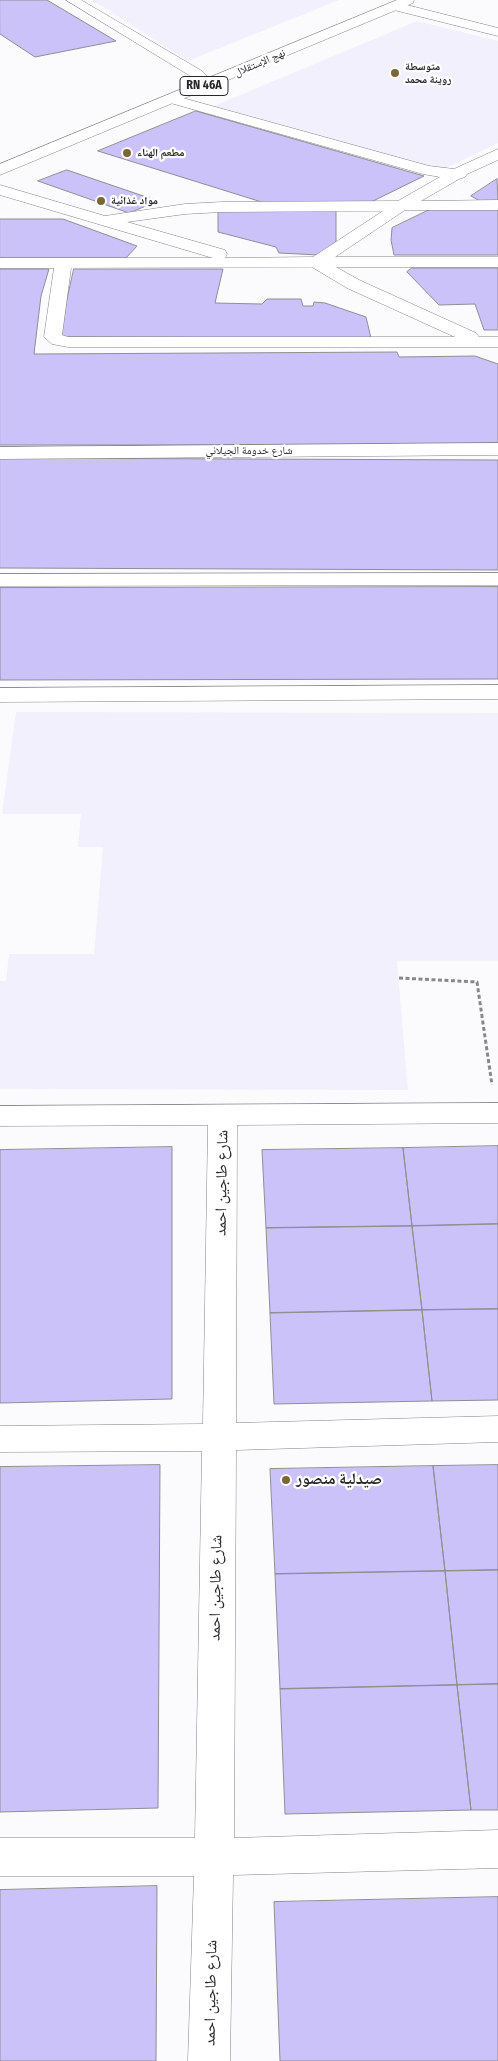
<!DOCTYPE html>
<meta charset="utf-8">
<style>
body{margin:0}
canvas{display:block;background:#fbfbfe}
</style>
<canvas width="498" height="2061"></canvas>
<script>
const context = document.querySelector('canvas').getContext('2d');
context.lineJoin = 'round';
function fillPath(path, color) { context.fillStyle = color; context.fill(path, 'evenodd'); }
function trace(path, color, width, dash) { context.strokeStyle = color; context.lineWidth = width; context.lineCap = dash ? 'butt' : 'round'; context.setLineDash(dash || []); context.stroke(path); }
function write(font, color, halo, rows, align = 'center') {
  context.font = font + ' "Fira Sans Condensed","Noto Naskh Arabic",sans-serif'; context.lineWidth = 4.5; context.setLineDash([]); context.textBaseline = 'middle'; context.strokeStyle = halo; context.fillStyle = color; for (const [text, x, y, turn = 0] of rows) {
    context.save(); context.translate(x, y); context.rotate((+turn || 0) * Math.PI / 180); context.textAlign = isNaN(turn) ? turn : align; if (halo) context.strokeText(text, 0, 0); context.fillText(text, 0, 0); context.restore();
  }
}
const built = new Path2D(`
 M92,0H339L188,61Z
 M417,21L498,41V143L442,170L214,106Z
 M16,712L498,713V961H397L408,1090L0,1089V981H6L9,954H94L103,847H78L81,814H2Z`);
const building = new Path2D(`
 M0,0H47L116,41L35,57L0,34Z
 M196,111L424,176L369,203L268,204L98,151Z
 M67,170L158,201L129,213L38,181Z
 M497,179L498,201H480L471,196Z
 M435,207H498V255H394L391,240L392,228Z
 M336,208V242L319,255L279,253L276,247L218,232V210Z
 M0,219H63L137,246L126,258H0Z
 M412,268H498V330H484L475,304L439,305L407,272Z
 M0,269H49L41,296L34,354L397,352L399,357L475,356L498,364V445H0Z
 M74,269H223L215,303L262,304L267,299H301L303,306H313L314,302L325,303L366,317L371,338L61,337L66,304Z
 M0,458L498,460V570L0,568Z
 M498,587V679L0,680V588Z
 M498,1146V1224L412,1226L403,1148Z
 M172,1147V1399L0,1403V1150Z
 M403,1148L412,1226L266,1228L262,1150Z
 M498,1224V1309L422,1310L412,1226Z
 M412,1226L422,1310L270,1313L266,1228Z
 M498,1309V1400L432,1401L422,1310Z
 M422,1310L432,1401L274,1404L270,1313Z
 M160,1465L158,1808L0,1812V1467Z
 M498,1465V1570L445,1571L433,1466Z
 M433,1466L445,1571L275,1574L270,1469Z
 M498,1570V1684L457,1685L445,1571Z
 M445,1571L457,1685L280,1689L275,1574Z
 M498,1684V1810H471L457,1685Z
 M457,1685L471,1810L285,1814L280,1689Z
 M157,1886L156,2061H0V1890Z
 M498,1897V2061H280L274,1902Z`);
const path = new Path2D(`
 M399,978L477,982L492,1085`);
const street = new Path2D(`
 M66,0H81L202,71L215,84L213,87H203L192,77Z
 M395,2L498,28V36L390,9L388,6Z
 M172,95L429,166L454,169L498,149V160L467,174L465,177L459,179L421,201L498,200V210H405L335,257H498V267H336L359,280L476,333L479,337H498V347H68L52,344L44,337L54,268H0V258H213L0,195V185L105,216L185,204L222,202L398,201L440,177L423,174L167,102L165,99L167,96ZM383,211L313,257L225,258L227,254L225,250L127,222L185,214L222,212ZM312,267L347,288L455,337H68L62,335L71,268Z
 M498,443V455L0,459V447Z
 M498,573V585L0,586V574Z
 M498,685V699L0,702V688Z
 M498,1103V1123L237,1125L236,1423L498,1416V1442L236,1450L234,1838L498,1830V1868L233,1875L230,2061H188L194,1876H0V1838H195L202,1451L0,1452V1426L203,1424L208,1125L0,1126V1106Z`);
const primary = new Path2D(`
 M397,0H414L413,3L0,175V164Z`);
const markers = [
 [395,73,5,"#7a6736"],
 [127,153,5,"#7a6736"],
 [101,201,5,"#7a6736"],
 [286,1480,5,"#7a6736"]
];
const farStreetnames = [
 ["نهج الإستقلال",260,63,-23],
 ["شارع خدومة الجيلاني",249,451]
];
const farPoinames = [
 ["متوسطة",405,67],
 ["روينة محمد",405,80],
 ["مطعم الهناء",137,153],
 ["مواد غذائية",111,201]
];
const shields = [
 [204,86,48]
];
const shieldNames = [
 ["RN 46A",204,86]
];
const nearStreetnames = [
 ["شارع طاجين احمد",222,1183,-89],
 ["شارع طاجين احمد",216,1588,-89],
 ["شارع طاجين احمد",211,1993,-89]
];
const nearPoinames = [
 ["صيدلية منصور",296,1480]
];
fillPath(built, '#f2f0fd');
fillPath(building, '#cac2f8');
trace(building, '#8f8e95', 1);
trace(street, '#828289', 1);
trace(primary, '#828289', 1);
trace(path, '#88888b', 3, [4, 2.5]);
fillPath(street, '#fff');
fillPath(primary, '#fff');
for (const [x, y, r, color] of markers) { const dot = new Path2D(); dot.arc(x, y, r, 0, 2 * Math.PI); context.fillStyle = color; context.fill(dot); trace(dot, '#fff', 2); }
write('11px', '#28272a', '#fff', farStreetnames);
write('bold 11px', '#28272a', '#fff', farPoinames, 'left');
for (const [x, y, w] of shields) { const box = new Path2D(); box.roundRect(x - w / 2, y - 9.5, w, 19, 4); context.fillStyle = '#fff'; context.fill(box); trace(box, '#28272a', 1); }
write('bold 12px', '#28272a', null, shieldNames);
write('16px', '#28272a', '#fff', nearStreetnames);
write('bold 16px', '#28272a', '#fff', nearPoinames, 'left');
</script>
